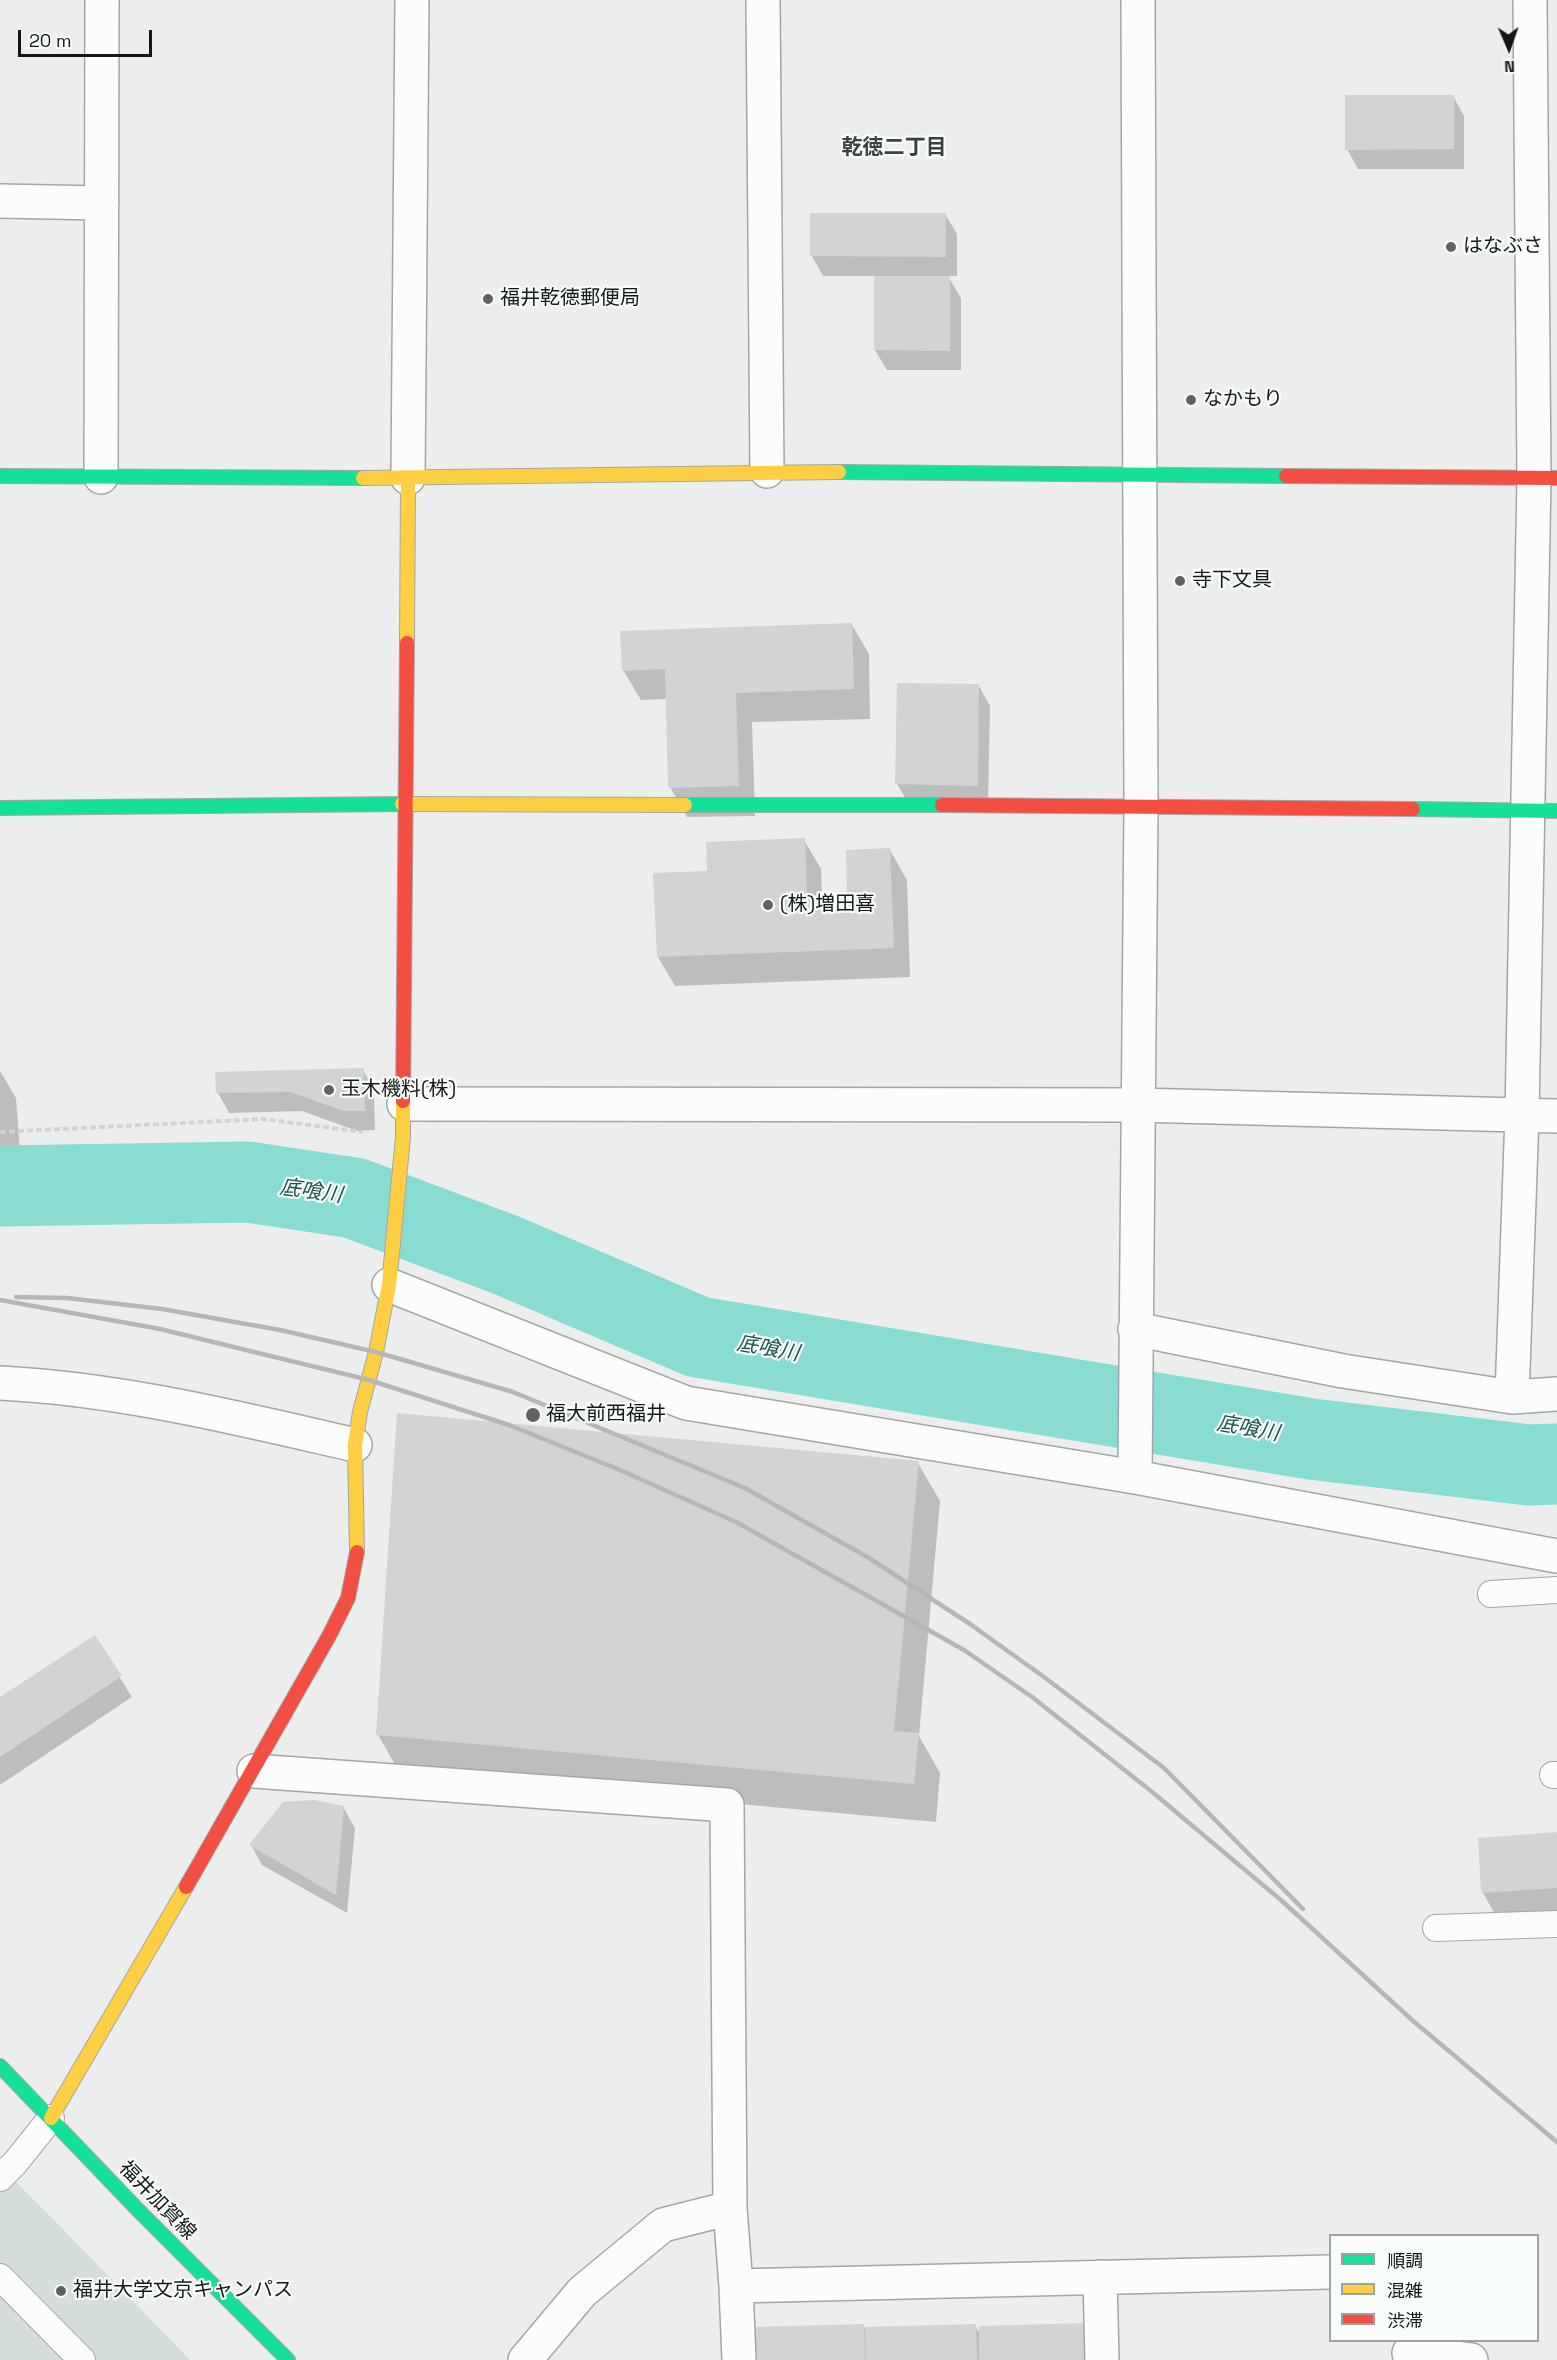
<!DOCTYPE html>
<meta charset="utf-8">
<style>
body{margin:0}
#map{position:relative;width:1557px;height:2360px;overflow:hidden;background:#ebeeed;font-family:"Space Grotesk","Noto Sans JP",sans-serif}
canvas{display:block}
.legend{position:absolute;left:1329px;top:2234px;width:210px;height:108px;box-sizing:border-box;background:#f8fdfc;border:2px solid #9da1a0;margin:0;padding:8px 10px;list-style:none;font-size:18px;color:#151716}
.legend li{display:flex;align-items:center;gap:12px;height:30px}
.legend b{width:30px;border:2px solid #9da1a0}
.north{position:absolute;left:1479px;top:18px;width:60px;height:60px;-webkit-text-stroke:4px #f8fdfc;paint-order:stroke;rotate:178deg;font-size:16px;font-weight:700;line-height:24px;text-align:center;color:#151716}
.north::after{content:'';display:block;margin:auto;width:21px;height:27px;background:#151716;clip-path:polygon(50% 0,100% 100%,50% 72%,0 100%)}
.scale{position:absolute;left:18px;top:30px;width:134px;height:27px;box-sizing:border-box;border:3px solid #151716;border-top:0;padding-left:8px;font-size:18px;line-height:21px;white-space:nowrap;color:#151716;-webkit-text-stroke:4px #f8fdfc;paint-order:stroke}
</style>
<div id="map">
<canvas width="1557" height="2360"></canvas>
<ul class="legend">
<li><b style="height:8px;background:#16e098"></b>順調</li>
<li><b style="height:8px;background:#ffcf43"></b>混雑</li>
<li><b style="height:8px;background:#f24e42"></b>渋滞</li>
</ul>
<div class="north">N</div>
<div class="scale">20 m</div>
</div>
<script>
const context = document.querySelector('canvas').getContext('2d');
context.lineJoin = 'round';
function fillPath(path, color) { context.fillStyle = color; context.fill(path, 'evenodd'); }
function trace(path, color, width, dash) { context.strokeStyle = color; context.lineWidth = width; context.lineCap = dash ? 'butt' : 'round'; context.setLineDash(dash || []); context.stroke(path); }
function write(font, color, halo, rows, align = 'center') {
  context.font = font + ' "Space Grotesk","Noto Sans JP",sans-serif'; context.lineWidth = 4.5; context.setLineDash([]); context.textBaseline = 'middle'; context.strokeStyle = halo; context.fillStyle = color; for (const [text, x, y, turn = 0] of rows) {
    context.save(); context.translate(x, y); context.rotate((+turn || 0) * Math.PI / 180); context.textAlign = isNaN(turn) ? turn : align; if (halo) context.strokeText(text, 0, 0); context.fillText(text, 0, 0); context.restore();
  }
}
const built = new Path2D(`
 M0,2166L56,2222L190,2360H0Z`);
const shadow = new Path2D(`
 M1453,96L1464,116V169H1358L1347,149Z
 M945,214L957,234V276H948L961,298V370H887L875,350V276H823L812,256Z
 M852,625L869,654L870,719L752,722L755,816L687,817L670,787L667,699L641,700L623,670Z
 M979,686L990,706L988,806L909,804L897,784Z
 M804,840L821,869L822,896L849,895L890,850L907,880L910,977L675,986L658,957L709,873Z
 M363,1070L374,1090L375,1130L357,1131L302,1111L229,1113L218,1093L217,1073Z
 M0,1071L16,1098L21,1166L0,1167Z
 M918,1463L940,1501L919,1736L940,1773L936,1822L400,1773L378,1735Z
 M94,1637L132,1697L0,1785V1699Z
 M343,1807L355,1828L347,1913L262,1865L251,1845Z
 M1557,1834V1919L1500,1923L1483,1893L1479,1839Z
 M863,2326L867,2332L975,2326L981,2335L1100,2360H757Z`);
const river = new Path2D(`
 M0,1186L248,1182L354,1198L506,1255L698,1337L1311,1439L1529,1465L1557,1464`);
const building = new Path2D(`
 M1345,95H1454V149L1345,150Z
 M810,213H946V257L810,256Z
 M874,276H950V351L874,350Z
 M852,623L854,689L736,693L739,786L668,788L665,669L622,671L620,631Z
 M897,683L979,684L978,786L895,784Z
 M805,838L807,895L847,894L846,850L890,848L894,948L657,957L653,873L707,871L706,842Z
 M364,1068L365,1111H344L290,1092L216,1093L215,1072Z
 M397,1413L919,1461L894,1731L919,1733L914,1784L376,1735Z
 M95,1635L122,1676L0,1757V1697Z
 M314,1800L344,1806L336,1895L249,1845L283,1802Z
 M1557,1832V1888L1481,1893L1478,1838Z
 M1089,2323L1090,2360H979V2326Z
 M864,2324L865,2360H755L754,2327Z
 M976,2324L977,2360H866L865,2327Z`);
const path = new Path2D(`
 M0,1132L263,1119L363,1132`);
const lane = new Path2D(`
 M1491,1594L1557,1590
 M1553,1775H1557
 M1436,1928L1557,1924
 M0,2178L15,2163L51,2118
 M0,2277L82,2360`);
const street = new Path2D(`
 M763,0L767,471
 M0,201L102,203
 M101,477L102,0
 M408,478L412,0
 M404,1104L1138,1105L1557,1116
 M389,1285L686,1403L1135,1477L1557,1556
 M1135,1329L1343,1371L1512,1397L1557,1394
 M0,1383C120,1389 238,1418 355,1445
 M1512,1397L1522,1115L1534,478L1530,0
 M1135,1477L1141,806L1138,0
 M254,1771L727,1805L730,2208L736,2286L1330,2272
 M1100,2277L1102,2360
 M736,2286L739,2360
 M1409,2353L1471,2360
 M525,2360L582,2292L663,2225L730,2208`);
const fast = new Path2D(`
 M839,472L1286,476
 M0,476L363,478
 M685,805H942
 M0,808L402,804
 M1413,809L1557,811
 M0,2066L139,2211L288,2360`);
const slow = new Path2D(`
 M363,478L839,472
 M407,643L408,478
 M402,804L685,805
 M357,1552L355,1445L360,1412L376,1352L389,1285L403,1137V1101
 M51,2118L186,1887`);
const jam = new Path2D(`
 M1286,476L1557,478
 M942,805L1413,809
 M403,1101L407,643
 M186,1887L329,1636L348,1598L357,1552`);
const rail = new Path2D(`
 M16,1297L67,1298L162,1309L280,1330L376,1352L513,1392L745,1488L869,1558L970,1624L1044,1677L1164,1768L1303,1909
 M0,1300L160,1329L369,1380L509,1425L620,1470L736,1522L964,1650L1032,1697L1151,1791L1282,1901L1412,2020L1557,2142`);
const markers = [
 [1451,247,6,"#606261"],
 [488,299,6,"#606261"],
 [1191,400,6,"#606261"],
 [1180,581,6,"#606261"],
 [768,905,6,"#606261"],
 [329,1090,6,"#606261"],
 [533,1415,8,"#606261"],
 [61,2291,6,"#606261"]
];
const poiNames = [
 ["はなぶさ",1463,247],
 ["福井乾徳郵便局",500,299],
 ["なかもり",1203,400],
 ["寺下文具",1192,581],
 ["(株)増田喜",780,905],
 ["玉木機料(株)",341,1090],
 ["福大前西福井",546,1415],
 ["福井大学文京キャンパス",73,2291]
];
const streetNames = [
 ["福井加賀線",157,2201,46]
];
const neighbourhoodNames = [
 ["乾徳二丁目",894,148]
];
const waterNames = [
 ["底喰川",311,1192,8],
 ["底喰川",768,1349,10],
 ["底喰川",1248,1429,10]
];
fillPath(built, '#d6dedc');
fillPath(shadow, '#0003');
trace(river, '#89dcd2', 81);
fillPath(building, '#d2d3d3');
trace(lane, '#a4a6a5', 28);
trace(street, '#a4a6a5', 36);
trace(fast, '#a4a6a5', 16);
trace(slow, '#a4a6a5', 16);
trace(jam, '#a4a6a5', 16);
trace(path, '#d2d3d3', 4, [6, 3]);
trace(lane, '#fcfcfc', 26);
trace(street, '#fcfcfc', 33);
trace(fast, '#16e098', 14);
trace(slow, '#ffcf43', 14);
trace(jam, '#f24e42', 14);
trace(rail, '#b5b6b5', 4.5);
for (const [x, y, r, color] of markers) { const dot = new Path2D(); dot.arc(x, y, r, 0, 2 * Math.PI); context.fillStyle = color; context.fill(dot); trace(dot, '#f8fdfc', 2); }
write('20px', '#151716', '#f8fdfc', poiNames, 'left');
write('20px', '#151716', '#f8fdfc', streetNames);
write('bold 21px', '#3d4140', '#f8fdfc', neighbourhoodNames);
write('italic 21px', '#21544d', '#f8fdfc', waterNames);
</script>
